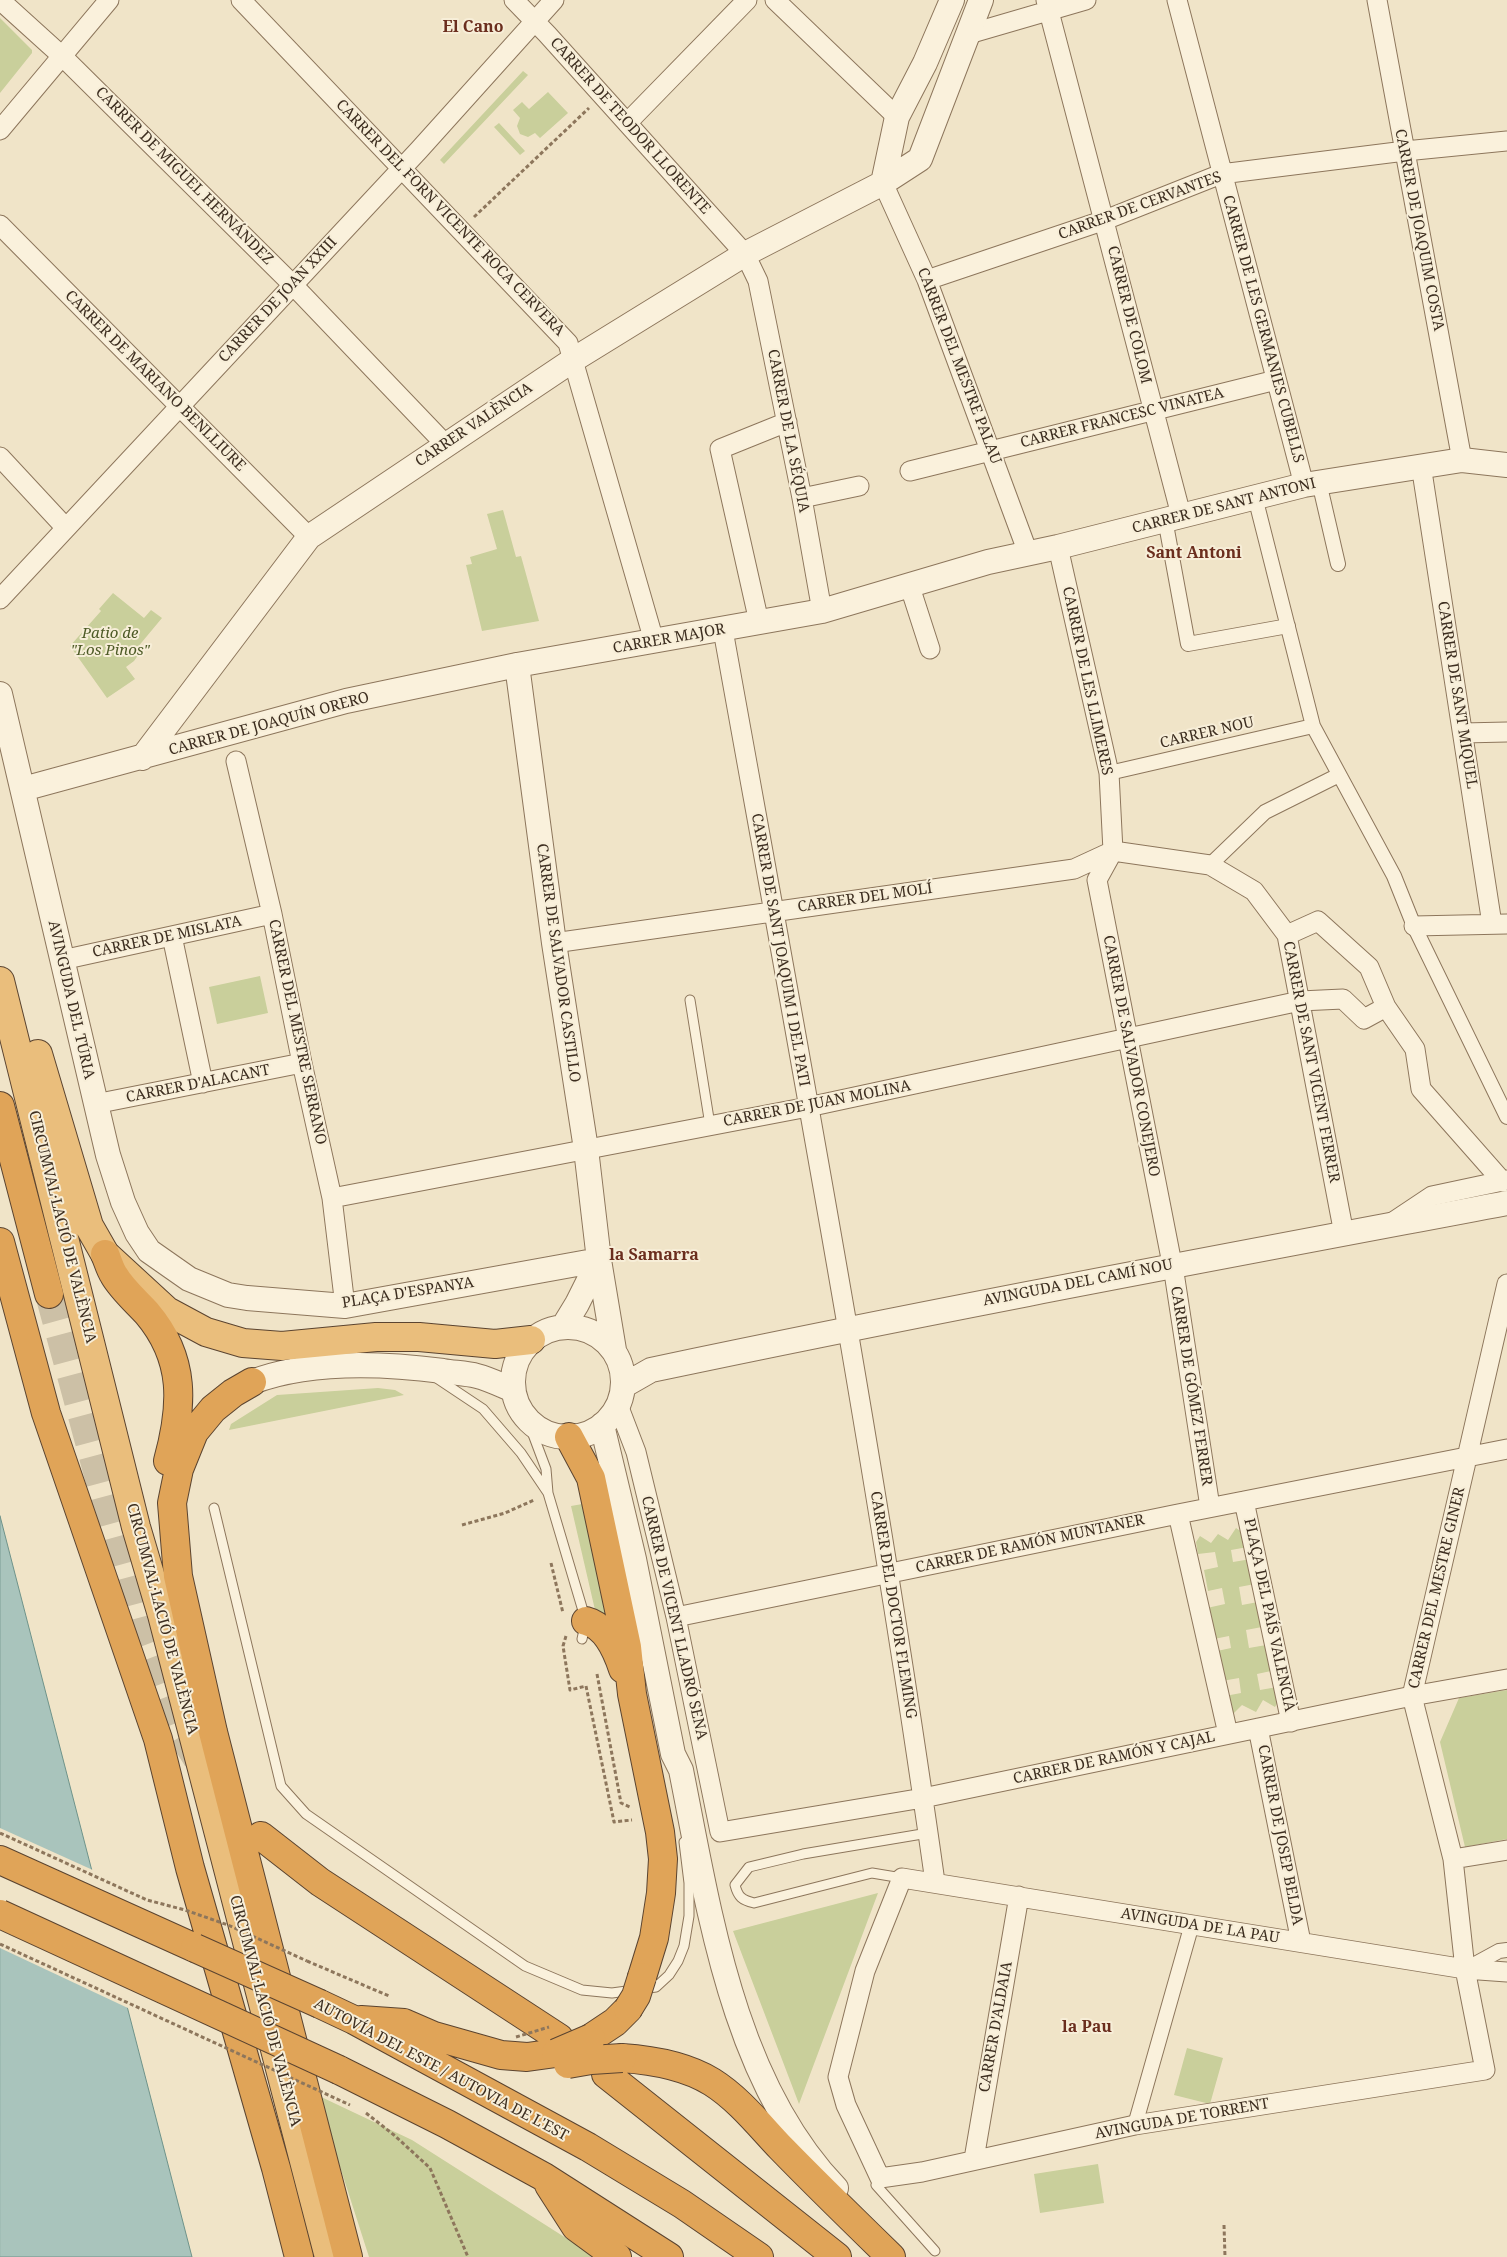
<!DOCTYPE html>
<meta charset="utf-8">
<style>
body{margin:0}
canvas{display:block;background:#f0e4c8}
</style>
<canvas width="1507" height="2257"></canvas>
<script>
const context = document.querySelector('canvas').getContext('2d');
context.lineJoin = 'round';
function fillPath(path, color) { context.fillStyle = color; context.fill(path, 'evenodd'); }
function trace(path, color, width, dash) { context.strokeStyle = color; context.lineWidth = width; context.lineCap = dash ? 'butt' : 'round'; context.setLineDash(dash || []); context.stroke(path); }
function write(font, color, halo, rows, align = 'center') {
  context.font = font + ' "Noto Serif",serif'; context.lineWidth = 4; context.setLineDash([]); context.textBaseline = 'middle'; context.strokeStyle = halo; context.fillStyle = color; for (const [text, x, y, turn = 0] of rows) {
    context.save(); context.translate(x, y); context.rotate((+turn || 0) * Math.PI / 180); context.textAlign = isNaN(turn) ? turn : align; if (halo) context.strokeText(text, 0, 0); context.fillText(text, 0, 0); context.restore();
  }
}
const green = new Path2D(`
 M0,18L32,50V53L0,93Z
 M523,71L528,75L444,164L440,160Z
 M548,92L568,113L540,138L535,133L528,137L520,134L517,126L520,118L513,110L522,102L529,109Z
 M499,123L525,151L520,155L494,127Z
 M503,510L516,557L521,556L539,621L482,631L466,565L472,564L470,557L497,549L487,514Z
 M113,593L144,618L151,610L162,618L137,648L141,651L134,661L126,667L135,679L107,698L70,646L101,611L99,609Z
 M260,976L268,1013L217,1024L209,987Z
 M378,1388L395,1390L404,1395L229,1430L231,1424L277,1395Z
 M588,1503L615,1632L595,1610L571,1506Z
 M1236,1528L1246,1535L1248,1547L1231,1550L1233,1562L1251,1559L1255,1584L1239,1587L1242,1605L1258,1602L1262,1627L1246,1630L1249,1648L1266,1645L1271,1671L1257,1674L1260,1690L1277,1687L1279,1700L1275,1707L1263,1700L1256,1712L1242,1705L1234,1713L1228,1710L1225,1696L1241,1693L1239,1678L1222,1681L1217,1651L1231,1648L1229,1636L1214,1639L1207,1608L1225,1604L1222,1588L1208,1591L1204,1570L1218,1567L1215,1552L1198,1554L1196,1542L1200,1536L1211,1543L1218,1534L1228,1540Z
 M1507,1690V1839L1465,1847L1440,1742L1459,1698Z
 M878,1893L799,2104L733,1931Z
 M1187,2048L1223,2058L1210,2104L1174,2095Z
 M317,2095L412,2140L577,2245L594,2257H369Z
 M1098,2164L1104,2203L1040,2213L1034,2174Z`);
const water = new Path2D(`
 M0,1516L192,2257H0Z`);
const pier = new Path2D(`
 M0,1828L95,1871L130,2009L0,1948Z`);
const motorwayTunnel = new Path2D(`
 M49,1294L141,1634L176,1725L197,1759`);
const path = new Path2D(`
 M474,217L589,108
 M462,1525L505,1513L534,1500
 M551,1563L563,1613
 M566,1636L563,1646L570,1690L586,1686L614,1822L632,1820
 M597,1674L621,1803L630,1807
 M307,1961L389,1996
 M366,2113L394,2135L430,2168L468,2257
 M1224,2225L1225,2257`);
const service = new Path2D(`
 M690,1000L710,1125
 M435,1377L483,1409L521,1453L548,1493
 M528,1421L546,1469L548,1493L586,1621L582,1639
 M214,1508L281,1786L306,1814L525,1966L582,1990L612,1993L656,1987L669,1975L678,1961L684,1946L689,1916V1883L684,1842
 M902,1878L872,1873L754,1903C742,1900 738,1897 735,1885L749,1867L803,1854L928,1833
 M880,2178L876,2185L935,2251`);
const pedestrian = new Path2D(`
 M1319,482L1338,564
 M1255,497L1313,726L1394,876L1414,926L1507,1117
 M1165,519L1188,644L1288,626
 M1109,773L1313,726
 M1210,865L1265,812L1339,775
 M1466,1969L1499,1951L1507,1950
 M1135,2125L1192,1924`);
const minor = new Path2D(`
 M0,0L63,57L292,284L445,444
 M241,0L568,343L654,641
 M514,0L547,34L745,254L758,281L802,498L822,611
 M775,0L897,117
 M1046,0L1181,515
 M1177,0L1304,485
 M1377,0L1462,460
 M969,34L1086,0
 M627,123L747,0
 M0,130L109,0
 M883,183L927,280L1028,553
 M0,225L309,537
 M927,280L1105,220L1221,174L1405,151L1507,141
 M0,457L65,527
 M1421,465L1492,924
 M910,471L1276,380
 M802,498L859,486
 M1058,547L1109,773L1113,851
 M910,587L930,649
 M0,599L419,150L554,0
 M759,622L720,449L787,422
 M723,630C798,1047 876,1463 935,1882
 M1463,733L1507,732
 M236,761L272,914L302,1063L332,1198L345,1306
 M1113,851L1097,880L1175,1279L1210,1507
 M1113,851L1210,865L1254,891L1287,935L1344,1234
 M1414,926L1507,924
 M1287,935L1318,921L1369,967L1386,1007
 M172,936L203,1083
 M554,943L1074,869L1113,851
 M62,960L272,914
 M95,1104L302,1063
 M332,1198L808,1107L1300,1001L1343,999L1364,1019L1386,1007L1415,1049L1421,1089L1503,1182
 M1393,1222L1432,1196L1507,1180
 M1507,1284L1412,1696L1453,1859L1465,1969L1485,2070L1135,2125L922,2172L880,2178L846,2105L838,2077L865,1971L902,1878L1465,1969L1507,1972
 M618,1405L636,1452L676,1617L720,1832L923,1798L1412,1696L1507,1679
 M1244,1501L1507,1449
 M676,1617L1178,1514
 M1258,1728L1301,1942
 M1228,1734L1178,1514L1244,1501L1291,1722
 M1453,1859L1507,1850
 M974,2159L1019,1896`);
const tertiary = new Path2D(`
 M883,183L897,117L925,63L952,0
 M517,665L554,943L586,1149L599,1260L614,1350
 M0,694L108,1155L123,1202L137,1233L149,1251L189,1279L228,1295L247,1298L345,1306L599,1260
 M142,758L309,537L573,360L745,254L883,183L920,159L981,0
 M23,789L346,701L517,665L822,611L988,562L1058,547L1304,485L1462,460L1507,465
 M513 1382a55 55 0 1 1 110 0a55 55 0 1 1-110 0Z
 M563,1327L577,1304L599,1260
 M252,1382C310,1360 381,1363 443,1371C454,1373 466,1373 477,1376C489,1379 501,1385 513,1390
 M623,1386L651,1370C935,1310 1221,1257 1507,1203
 M602,1425L634,1559L673,1754L681,1770C709,1910 733,2081 836,2188`);
const trunk = new Path2D(`
 M0,981L136,1527L162,1615L329,2257
 M38,1054L89,1226L105,1254L167,1311L206,1332L243,1343L282,1346L376,1337H419L495,1344L531,1340`);
const motorway = new Path2D(`
 M0,1106L49,1294
 M0,1242L46,1413L158,1739L190,1868L276,2168L299,2257
 M105,1254C108,1261 110,1269 114,1275C122,1289 136,1301 147,1313C186,1359 183,1406 168,1461
 M252,1382L233,1393L213,1409L194,1432L179,1469L172,1503L178,1576L213,1732L348,2257
 M569,1437L591,1478L627,1647L632,1694L660,1832L663,1859L661,1893L654,1938L642,1977
 M586,1621C606,1626 617,1651 623,1669
 M261,1836L320,1882L559,2038
 M0,1860L195,1948
 M320,2004L354,2020L588,2147L682,2204L759,2257
 M361,2020L404,2023L434,2036L501,2055L527,2057L556,2053
 M591,2038L615,2022L628,2009
 M622,2058C652,2060 686,2066 712,2082C739,2099 760,2126 781,2148C817,2185 854,2221 891,2257
 M339,2070L447,2124L544,2177L669,2257
 M606,2074L837,2257
 M549,2185L576,2227L617,2257`);
const pathBridge = new Path2D(`
 M0,1833L147,1900L185,1910L228,1925L307,1961
 M0,1944L350,2105
 M516,2037L549,2027`);
const motorwayBridge = new Path2D(`
 M0,1914L339,2070
 M195,1948L320,2004
 M628,2009L636,1996L642,1977
 M556,2053L591,2038
 M568,2064L591,2060L622,2058`);
const streetNames = [
 ["CARRER DE TEODOR LLORENTE",630,126,48],
 ["CARRER DE MIGUEL HERNÁNDEZ",184,176,45],
 ["CARRER DE CERVANTES",1140,206,-20],
 ["CARRER DEL FORN VICENTE ROCA CERVERA",450,218,46],
 ["CARRER DE JOAQUIM COSTA",1419,230,79],
 ["CARRER DE JOAN XXIII",278,300,-47],
 ["CARRER DE COLOM",1129,315,76],
 ["CARRER DE LES GERMANIES CUBELLS",1263,329,75],
 ["CARRER DEL MESTRE PALAU",959,366,69],
 ["CARRER DE MARIANO BENLLIURE",155,381,45],
 ["CARRER FRANCESC VINATEA",1122,418,-14],
 ["CARRER VALÈNCIA",474,425,-34],
 ["CARRER DE LA SÉQUIA",788,431,79],
 ["CARRER DE SANT ANTONI",1224,506,-14],
 ["CARRER MAJOR",669,639,-10],
 ["CARRER DE LES LLIMERES",1087,681,78],
 ["CARRER DE SANT MIQUEL",1457,695,81],
 ["CARRER DE JOAQUÍN ORERO",269,724,-15],
 ["CARRER NOU",1207,733,-13],
 ["CARRER DEL MOLÍ",865,898,-8],
 ["CARRER DE MISLATA",167,937,-12],
 ["CARRER DE SANT JOAQUIM I DEL PATI",780,950,80],
 ["CARRER DE SALVADOR CASTILLO",558,963,82],
 ["AVINGUDA DEL TÚRIA",71,1000,77],
 ["CARRER DEL MESTRE SERRANO",297,1032,78],
 ["CARRER DE SALVADOR CONEJERO",1131,1056,79],
 ["CARRER DE SANT VICENT FERRER",1311,1062,79],
 ["CARRER D'ALACANT",198,1084,-11],
 ["CARRER DE JUAN MOLINA",817,1104,-11],
 ["CIRCUMVAL·LACIÓ DE VALÈNCIA",62,1227,76],
 ["AVINGUDA DEL CAMÍ NOU",1078,1283,-11],
 ["PLAÇA D'ESPANYA",408,1293,-9],
 ["CARRER DE GÓMEZ FERRER",1191,1386,81],
 ["CARRER DE RAMÓN MUNTANER",1030,1544,-12],
 ["CARRER DEL MESTRE GINER",1437,1588,-77],
 ["CARRER DEL DOCTOR FLEMING",893,1605,81],
 ["PLAÇA DEL PAÍS VALENCIÀ",1269,1615,78],
 ["CARRER DE VICENT LLADRÓ SENA",674,1618,77],
 ["CIRCUMVAL·LACIÓ DE VALÈNCIA",162,1619,75],
 ["CARRER DE RAMÓN Y CAJAL",1114,1758,-12],
 ["CARRER DE JOSEP BELDA",1280,1835,79],
 ["AVINGUDA DE LA PAU",1200,1926,9],
 ["CIRCUMVAL·LACIÓ DE VALÈNCIA",265,2011,75],
 ["CARRER D'ALDAIA",996,2027,-80],
 ["AUTOVÍA DEL ESTE / AUTOVIA DE L'EST",441,2070,28],
 ["AVINGUDA DE TORRENT",1182,2119,-10]
];
const parkNames = [
 ["Patio de",110,634],
 ["\"Los Pinos\"",110,651]
];
const neighbourhoodNames = [
 ["El Cano",473,27],
 ["Sant Antoni",1194,553],
 ["la Samarra",654,1255],
 ["la Pau",1087,2027]
];
fillPath(green, '#c9cf9b');
fillPath(water, '#a9c4bc');
trace(water, '#6f938a', 1);
fillPath(pier, '#f0e4c8');
trace(motorwayTunnel, '#ccc0a6', 28, [28, 14]);
trace(service, '#8d765c', 11);
trace(pedestrian, '#8d765c', 16);
trace(minor, '#8d765c', 21);
trace(tertiary, '#8d765c', 26);
trace(trunk, '#5b4430', 30);
trace(motorway, '#5b4430', 30);
trace(path, '#8d765c', 3, [4, 2.5]);
trace(service, '#faf1dc', 9);
trace(pedestrian, '#faf1dc', 14);
trace(minor, '#faf1dc', 19);
trace(tertiary, '#faf1dc', 24);
trace(trunk, '#eabe7c', 28);
trace(motorway, '#e0a458', 28);
trace(motorwayBridge, '#5b4430', 30, []);
trace(pathBridge, '#8d765c', 3, [4, 2.5]);
trace(motorwayBridge, '#e0a458', 28);
write('15px', '#3d2e20', '#f7eed8', streetNames);
write('italic 15px', '#4d5a26', '#f7eed8', parkNames);
write('bold 16px', '#6b2e1e', '#f7eed8', neighbourhoodNames);
</script>
